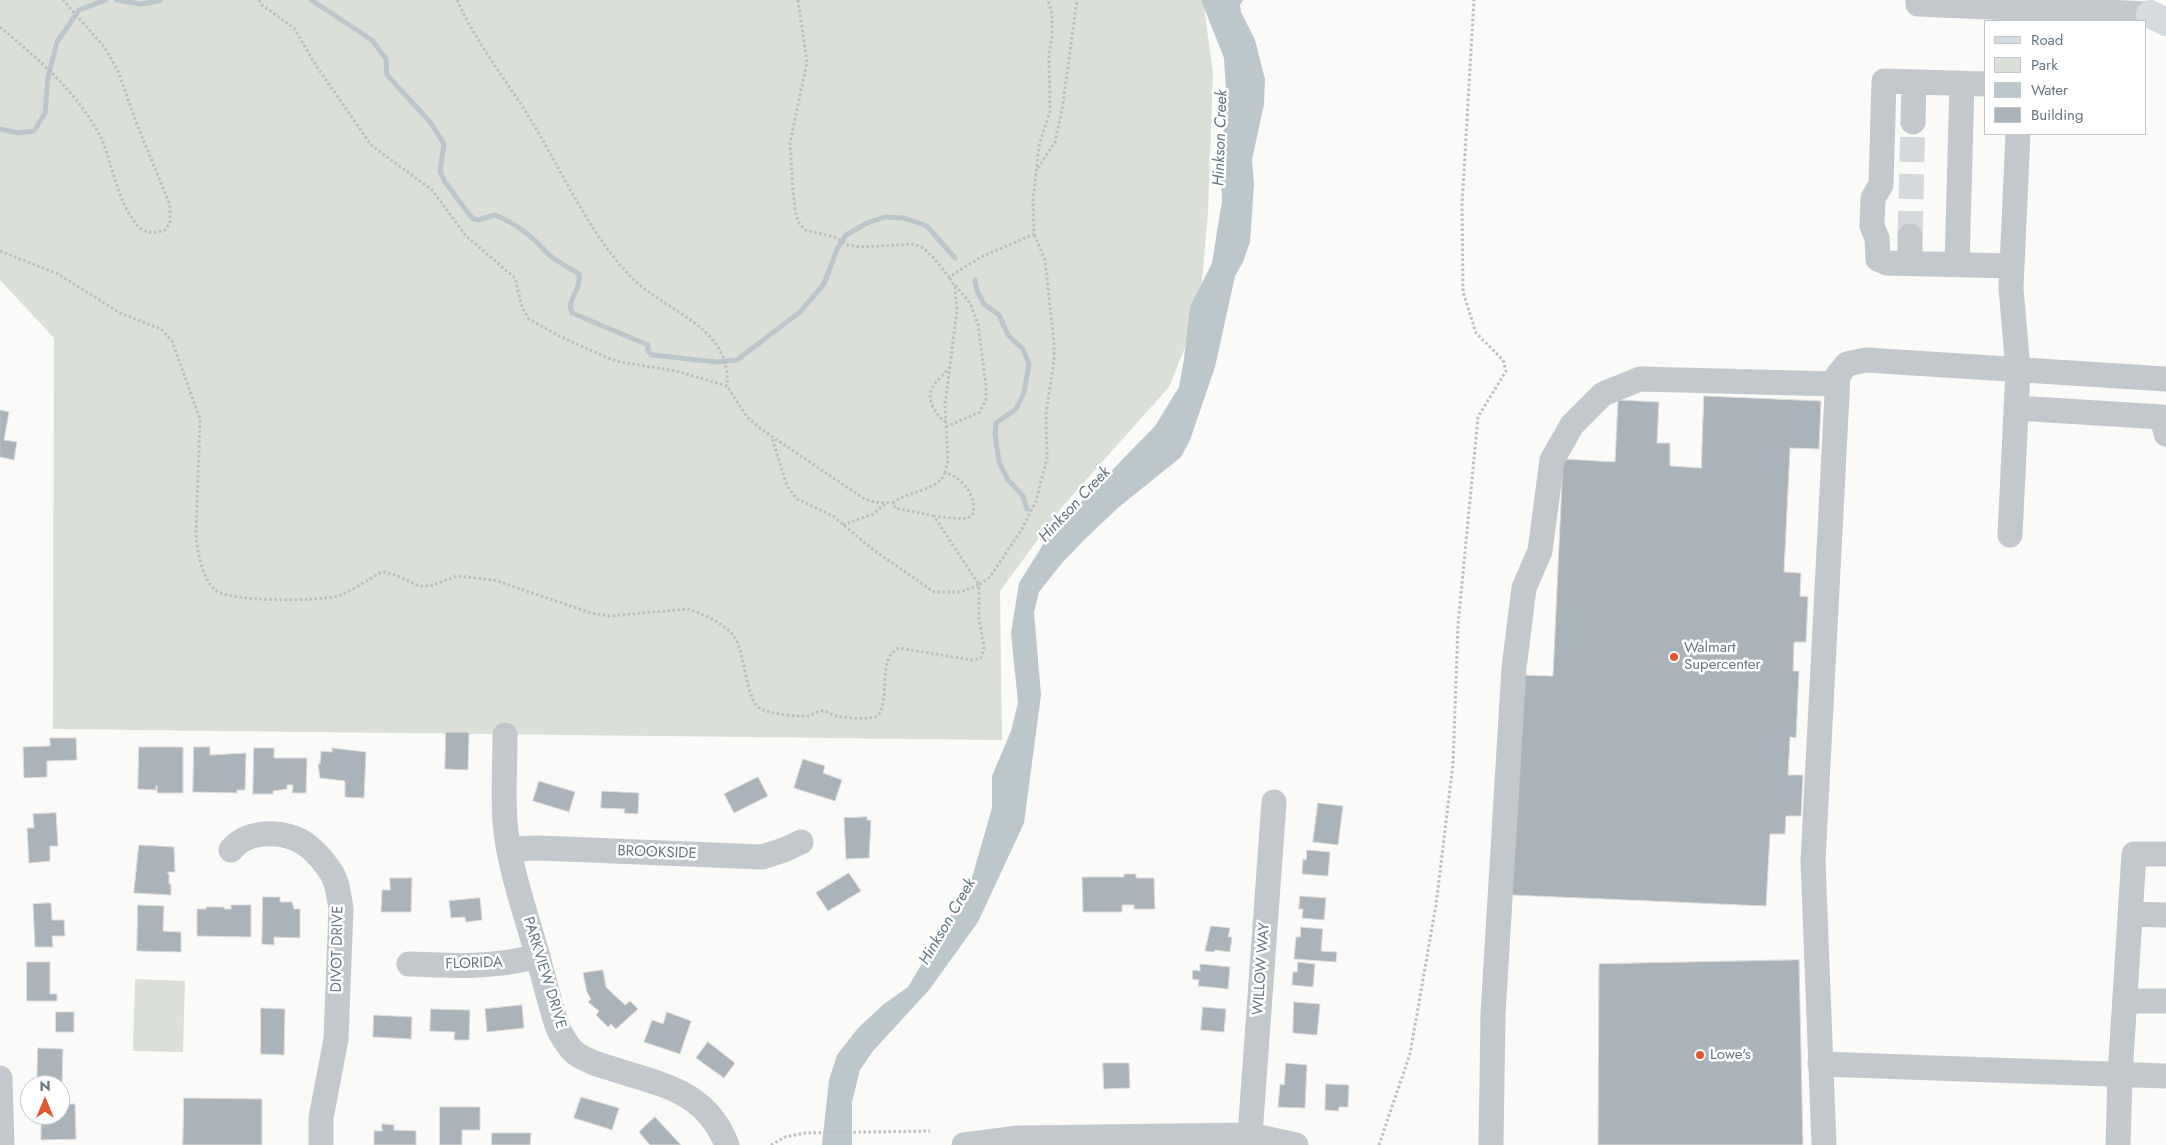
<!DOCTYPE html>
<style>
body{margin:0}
#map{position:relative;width:2166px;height:1145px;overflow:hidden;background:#fafaf8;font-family:Jost,sans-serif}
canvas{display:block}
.legend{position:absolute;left:1984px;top:20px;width:162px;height:115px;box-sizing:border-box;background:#fff;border:1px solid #c1c8cd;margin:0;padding:6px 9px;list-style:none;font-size:15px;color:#657683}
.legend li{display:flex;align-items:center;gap:10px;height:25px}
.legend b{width:25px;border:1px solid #c1c8cd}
.north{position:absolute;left:20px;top:1075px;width:50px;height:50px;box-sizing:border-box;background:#fff;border:1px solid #c1c8cd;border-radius:50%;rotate:0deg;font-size:14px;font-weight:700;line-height:20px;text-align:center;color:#657683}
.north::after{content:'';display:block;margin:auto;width:18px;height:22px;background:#e4572e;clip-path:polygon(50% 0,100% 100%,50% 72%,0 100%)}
</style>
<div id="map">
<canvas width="2166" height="1145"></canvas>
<ul class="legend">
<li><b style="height:6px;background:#d6dbdf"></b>Road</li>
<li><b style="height:14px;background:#dadfd7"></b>Park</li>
<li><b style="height:14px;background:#bbc7cb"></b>Water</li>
<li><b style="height:14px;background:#aab3b9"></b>Building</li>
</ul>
<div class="north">N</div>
</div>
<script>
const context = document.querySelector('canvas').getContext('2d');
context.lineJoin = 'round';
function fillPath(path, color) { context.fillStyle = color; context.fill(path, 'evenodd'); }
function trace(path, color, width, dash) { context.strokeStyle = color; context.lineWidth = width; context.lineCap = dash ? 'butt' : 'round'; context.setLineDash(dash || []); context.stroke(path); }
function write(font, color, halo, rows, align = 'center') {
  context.font = font + ' Jost,sans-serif'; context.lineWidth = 5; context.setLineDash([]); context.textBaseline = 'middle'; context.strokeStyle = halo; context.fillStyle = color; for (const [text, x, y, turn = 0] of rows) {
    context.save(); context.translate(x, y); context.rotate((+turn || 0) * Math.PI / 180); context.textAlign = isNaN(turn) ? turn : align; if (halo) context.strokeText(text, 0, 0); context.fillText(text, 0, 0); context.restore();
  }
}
const green = new Path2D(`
 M0,0H1203L1213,73L1208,212L1199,313L1169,387L1062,507L1000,591L1002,740L53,729L54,338L0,280Z
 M135,979L185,981L183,1052L133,1051Z`);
const water = new Path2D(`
 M1201,0H1243L1240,5L1241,12L1255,40L1265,79L1264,104L1252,160L1254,184L1250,242L1243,262L1235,276L1215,367L1190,440L1181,457L1119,507L1085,539L1062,563L1039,592L1034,612L1041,695L1024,823L978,922L929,990L873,1051L860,1070L852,1102V1145H822L829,1080L837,1055L858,1028L884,1004L908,987L971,881L992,808V776L1011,731L1018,703L1011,633L1019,583L1049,535L1155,426L1179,387L1184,359L1190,307L1212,263L1222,201L1220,159L1227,105L1224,58Z`);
const stream = new Path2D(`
 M117,0L140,4L160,1
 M311,0L372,40L386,59L387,75L431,123L444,144L440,171L445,182L472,218L478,220L495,215C515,223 532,236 546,252C551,258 571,269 579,274C581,293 566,298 572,313L648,345V351L652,355L717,362L737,360L800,312L824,284L837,249L846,235L867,223L885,217L904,218L927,226L955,258
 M0,129L18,133L34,131L45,113L48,77L57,42L79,10L106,0
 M975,280L977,291L984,304L999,315L1008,335L1023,349L1029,364L1024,393L1016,409L996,423L995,434L999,462L1008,480L1023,496L1027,509`);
const building = new Path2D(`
 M1704,396L1821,401L1819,449L1790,448L1784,572L1801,573L1800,596L1808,597L1806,642H1794L1793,671H1799L1796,738L1790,737L1788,775H1803L1801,816H1786L1785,834H1770L1766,906L1512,895L1522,675L1553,676L1563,459L1615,462L1618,400L1659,402L1657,443H1670V466L1701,468Z
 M0,410L9,412L4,440L17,442L14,460L0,457Z
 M446,732H469L468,770L445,769Z
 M50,738H76L77,760L47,761V777L24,778L23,747L50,746Z
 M139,747H183V793H157V786H156V790L138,789Z
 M194,747H210V755L246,753L245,790H237V793L193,792Z
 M254,748H274V758H307L306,793H292L293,785H287V789L273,791V794H253Z
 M332,748L366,752L364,798L345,797V781L320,778L318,764H320L321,751L332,752Z
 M803,759L825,766L823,773L842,780L835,801L794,788Z
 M758,777L768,796L734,813L724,794Z
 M539,781L575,792L569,812L533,801Z
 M602,791L639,793L638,814L624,813L625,809L601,808Z
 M1318,803L1343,806L1338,845L1313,842Z
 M56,813L58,846H50V861L29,863L27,828H34L33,814Z
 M867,817V820H871L869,858L846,859L844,818Z
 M139,845L174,847L175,872H168V874H169V884H171V895L134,893Z
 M1307,850L1330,852L1328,876L1302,874L1303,859L1306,860Z
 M849,873L861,891L828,911L816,893Z
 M1124,874H1136V878H1154L1155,909H1134V905H1122V912H1083L1082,877H1124Z
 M390,878H412L411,912H381L382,890H390Z
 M1300,896L1326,898L1324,920L1302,918L1303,909H1299Z
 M263,897H280V902H292L294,909H300V938L274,937V945L262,944Z
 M480,898L482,920L466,922L465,917L451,918L449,901Z
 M51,903L52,920H64L65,936H52L53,947H35L33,904Z
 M138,905L164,906L163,931L181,932V952L137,951Z
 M231,905H251V937L197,936V909H206V907H224V909H231Z
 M1211,926L1230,928L1228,937H1232L1230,952L1215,950L1214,952L1205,951Z
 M1301,927L1323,929L1321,951L1337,952L1336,962L1294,959L1296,937H1300Z
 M1799,960L1803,1145H1598L1599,964Z
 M27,962H50V994H57V1001H27Z
 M1298,962L1315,964L1313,987L1292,985L1293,972H1297Z
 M1200,964L1230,967L1228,989L1198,986L1199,980L1192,979L1193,970L1200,971Z
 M603,970L606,987L625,1005L630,1001L638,1009L616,1029L611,1024L608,1027L596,1015L599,1011L588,1002L591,999L587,992L583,973Z
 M1294,1002L1320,1004L1317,1035L1293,1033Z
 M522,1005L524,1028L487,1032L485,1009Z
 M1203,1007L1226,1009L1224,1032L1201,1030Z
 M261,1008L285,1009L284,1055L261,1054Z
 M431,1009L470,1010L469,1040H454L455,1032L430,1031Z
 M56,1012H74V1032H56Z
 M667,1012L691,1021L680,1054L644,1042L652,1020L663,1024Z
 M374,1015L412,1017L411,1039L373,1037Z
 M708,1042L735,1063L724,1078L696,1058Z
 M38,1048L63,1049L62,1084H37Z
 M1103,1063H1129L1130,1088L1104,1089Z
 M1286,1063L1307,1065L1305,1108L1278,1107L1280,1084L1284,1085Z
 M1326,1084L1349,1085L1348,1107H1339L1338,1111L1325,1110Z
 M581,1097L619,1108L612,1130L574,1118Z
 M184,1098L262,1099V1145H183Z
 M60,1104H75L76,1139L41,1140V1119H60Z
 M440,1107H480V1130H462V1145H440Z
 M655,1117L681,1145H650L639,1132Z
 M382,1124L394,1125V1130L416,1131V1145H374V1131H382Z
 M492,1133H531L530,1145H492Z`);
const minorTunnel = new Path2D(`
 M1910,236L1913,122`);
const path = new Path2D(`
 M259,0L262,5L294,28L315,64L371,145L432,190L466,236L515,278L522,307L529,319L559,336L608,358L620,362L676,371L727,386L747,417L761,429L863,498L874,502L893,503
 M457,0C476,43 508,82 532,122C564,174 589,234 632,278C666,312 732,327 727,386
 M798,0L807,62L790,143L793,192L796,215L799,223L805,230L834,237L848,245L861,247L914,244L923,248L933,257L949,277L981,257L1034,234L1033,201L1039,146L1050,111L1049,55L1052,35V14L1048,0
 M0,27C38,59 80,94 102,140C113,166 119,208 140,228C147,234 156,233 165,230L170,223V205L136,122L118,71L105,48L63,0
 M1038,168L1055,142L1062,110L1077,0
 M0,251L58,274L120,313L161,329L172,341L200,419L196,537C198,553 202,578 215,590C228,602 322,602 340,595C354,590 367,580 380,573L385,572L398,576L419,586H430L457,576L494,580L591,613L609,616L687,609C702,613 726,624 735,638C746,654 745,704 763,710C772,714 798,717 808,716C813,715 817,711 822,711C828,711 831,715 836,716C848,718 866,720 878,716C891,698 877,657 899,648L972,660L981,658L984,647L979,619V585L960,592H934L871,548L833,516L797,499L787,486L772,438
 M946,422C939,418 937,414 933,407C924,389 939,380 950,367
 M946,427L980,412L986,399V386L978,324L970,303L955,285
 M945,473L948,460L945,405L957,310L955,287L949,277
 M934,516L895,508L893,503C908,490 937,492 945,473C962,476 979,499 972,516L963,519L934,516L979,585L990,577L1022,529L1036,501L1047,458L1046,413L1054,361V343L1045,260L1034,234
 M843,525L873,514L886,503
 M771,1145L785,1137L805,1133L930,1131
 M1379,1145L1410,1054L1436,905L1453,764L1458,625L1478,417L1506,371L1503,360L1476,333L1463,292L1462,205L1474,0`);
const minor = new Path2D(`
 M1918,0V4L2150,14
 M1985,84L1884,81L1881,185L1873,198L1872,226L1877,238L1878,259L1887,263L2012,266
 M1913,122L1914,82
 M1910,263V236
 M1957,264L1962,84
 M2016,408L2162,417L2166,434
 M2010,535L2018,370L2011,288L2018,134
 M505,735C505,764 503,793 505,822C508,861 522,902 533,940C542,969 548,999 558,1028C561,1035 569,1048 575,1053C586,1061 600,1065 613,1069C663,1085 706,1091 727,1145
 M510,849L539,848L762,857L784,850L801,842
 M231,850C248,828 288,830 308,846C317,853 325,863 331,872C338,883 339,897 341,909L336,1039L321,1118V1145
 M2130,914L2166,915
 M409,964C453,966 495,968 538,956
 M2125,1001H2166
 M1820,1064L2166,1076
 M0,1078L2,1145
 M1250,1135L1274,802
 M964,1145L1018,1138L1250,1135L1296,1145
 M1491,1145L1493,1014L1514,668L1524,588L1540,551L1552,460L1572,425L1603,394L1640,379L1837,384
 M1824,1145L1813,861L1838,375L1847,364L1866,360L2166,379
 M2118,1145L2120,1075L2134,854H2166`);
const major = new Path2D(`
 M2150,14L2166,22`);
const markers = [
 [1674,657,5,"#e4572e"],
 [1700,1055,5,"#e4572e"]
];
const poiNames = [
 ["Walmart",1684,648],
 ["Supercenter",1684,665],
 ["Lowe's",1710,1055]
];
const streetNames = [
 ["BROOKSIDE",657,853,2],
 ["DIVOT DRIVE",338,949,-89],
 ["FLORIDA",474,964,-2],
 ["WILLOW WAY",1262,969,-86],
 ["PARKVIEW DRIVE",544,973,73]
];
const waterNames = [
 ["Hinkson Creek",1221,138,-88],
 ["Hinkson Creek",1075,505,-47],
 ["Hinkson Creek",948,922,-60]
];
fillPath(green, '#dadfd7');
fillPath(water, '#bbc7cb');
trace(stream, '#bbc7cb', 5);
fillPath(building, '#aab3b9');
trace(building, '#dcdcda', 1);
trace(minorTunnel, '#d5d9db', 25, [25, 12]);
trace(path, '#bbbfc2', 3, [2.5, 2.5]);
trace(minor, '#c3c8cc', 25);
trace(major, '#d6dbdf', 28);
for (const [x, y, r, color] of markers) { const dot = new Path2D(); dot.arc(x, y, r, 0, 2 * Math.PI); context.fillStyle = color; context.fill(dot); trace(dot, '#fff', 2); }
write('15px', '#657683', '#fff', poiNames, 'left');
write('15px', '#657683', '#fff', streetNames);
write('italic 16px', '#60757c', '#fff', waterNames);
</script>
